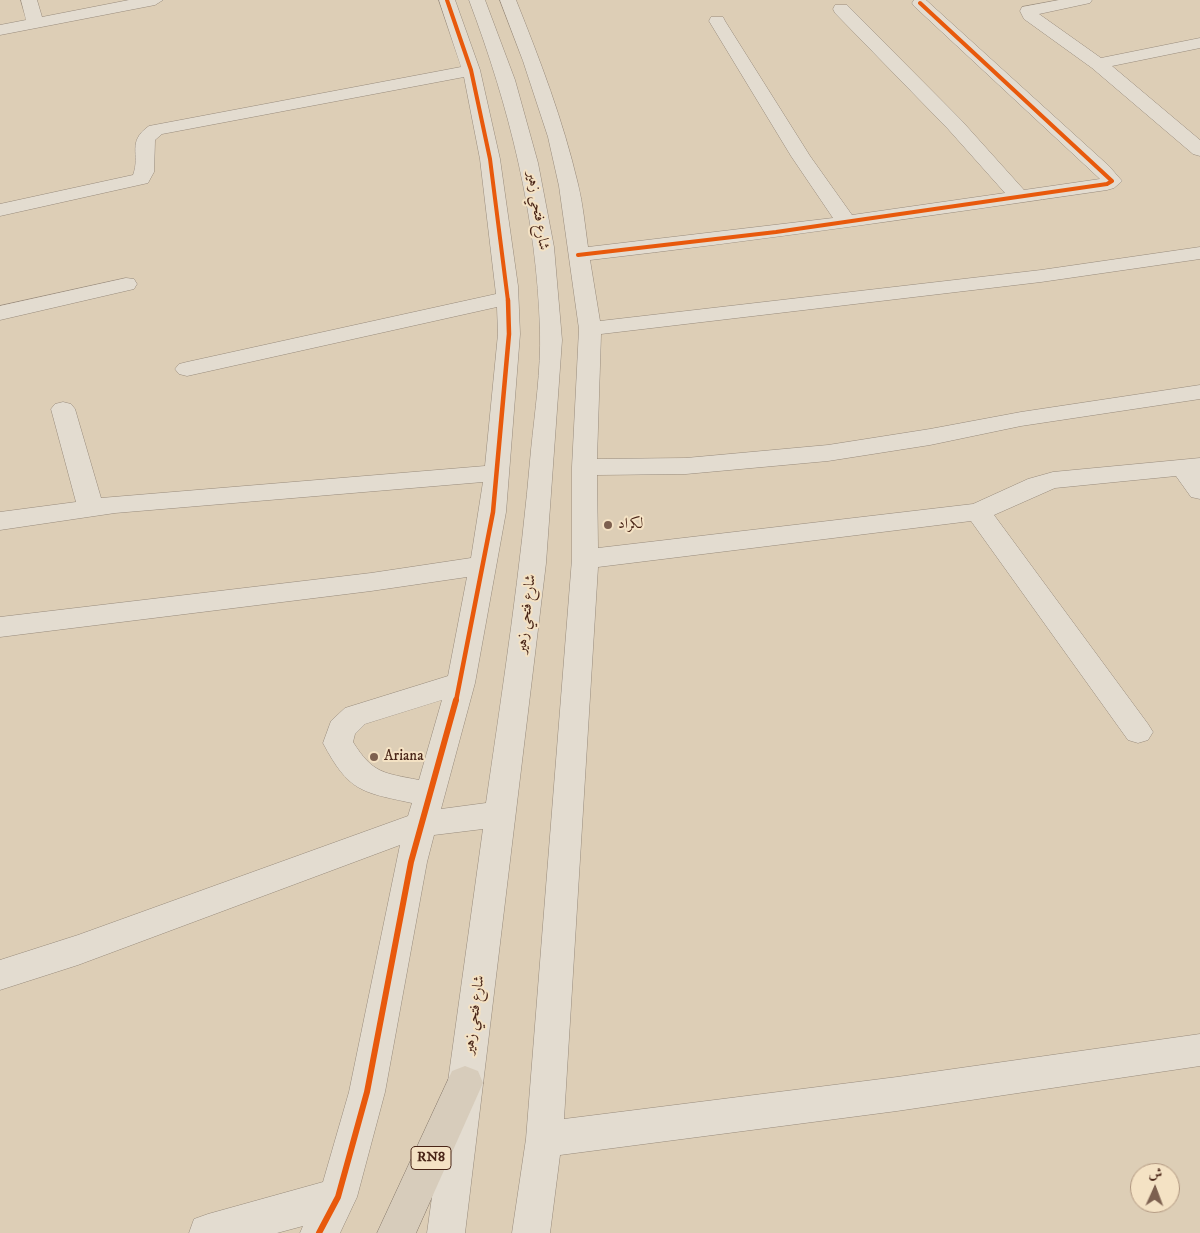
<!DOCTYPE html>
<meta charset="utf-8">
<style>
body{margin:0}
#map{position:relative;width:1200px;height:1233px;overflow:hidden;background:#ddceb6;font-family:"IM FELL DW Pica",Amiri,serif}
canvas{display:block}
.north{position:absolute;left:1130px;top:1163px;width:50px;height:50px;box-sizing:border-box;background:#f4e2c4;border:1px solid #b0967f;border-radius:50%;rotate:2deg;font-size:14px;font-weight:700;line-height:20px;text-align:center;color:#492517}
.north::after{content:'';display:block;margin:auto;width:18px;height:22px;background:#7d604f;clip-path:polygon(50% 0,100% 100%,50% 72%,0 100%)}
</style>
<div id="map">
<canvas width="1200" height="1233"></canvas>
<div class="north">ش</div>
</div>
<script>
const context = document.querySelector('canvas').getContext('2d');
context.lineJoin = 'round';
function trace(path, color, width, dash) { context.strokeStyle = color; context.lineWidth = width; context.lineCap = dash ? 'butt' : 'round'; context.setLineDash(dash || []); context.stroke(path); }
function fillPath(path, color) { context.fillStyle = color; context.fill(path, 'evenodd'); }
function write(font, color, halo, rows, align = 'center') {
  context.font = font + ' "IM FELL DW Pica",Amiri,serif'; context.lineWidth = 4; context.setLineDash([]); context.textBaseline = 'middle'; context.strokeStyle = halo; context.fillStyle = color; for (const [text, x, y, turn = 0] of rows) {
    context.save(); context.translate(x, y); context.rotate((+turn || 0) * Math.PI / 180); context.textAlign = isNaN(turn) ? turn : align; if (halo) context.strokeText(text, 0, 0); context.fillText(text, 0, 0); context.restore();
  }
}
const minor = new Path2D(`
 M21,0H37L42,17L129,0H163L155,5L0,35V25L26,20Z
 M439,0H455L480,70L500,159L518,286L520,334L506,512L475,683L441,809L486,803C503,686 521,568 531,450C535,411 541,370 540,331C537,217 509,106 469,0H485L515,80L538,163L554,247L562,340L546,563L465,1233H427L483,829L434,835L427,862L385,1092L357,1197L340,1233H300L303,1226L277,1233H189L194,1219L208,1214L323,1182L349,1092L400,845L78,965L0,990V960L78,935L408,816L412,803C361,792 349,792 323,743L331,721L345,708L448,676L467,577L371,591L0,637V617L371,573L471,558L483,482L115,513L0,530V512L76,502L51,409L55,404L63,402L71,404L75,409L101,498L485,466L498,334L497,307L187,376L179,374L175,369L179,364L187,362L496,294L480,159L464,77L162,134L155,140L154,172L148,183L0,216V204L133,175C141,154 126,142 149,126L461,67ZM442,700L419,780C384,773 373,774 353,742L355,734L365,724Z
 M500,0H516C540,60 563,120 578,184C583,204 585,226 588,247L833,218L791,156L709,21L711,17H723L725,21L810,156L852,215L1005,193L948,129L835,13L833,9L835,5H847L962,121L1024,190L1100,179L914,6L912,3L914,0H926L1109,166L1122,181L1114,188L1107,190C935,215 763,240 590,260L600,321L1041,270L1200,247V259L1041,282L601,334L597,459L686,458L828,445L930,429L1021,412L1200,385V399L1021,426L930,445L828,461L686,474L597,475L598,548L973,504L1028,479L1053,472L1200,458V499L1191,497L1176,476L1055,488L994,515L1148,724L1153,732L1148,740L1138,743L1128,740L971,521L598,567L564,1119L897,1077L1200,1034V1066L897,1111L560,1155L550,1233H512L526,1139L572,559V467L579,329L559,186L548,137L523,61Z
 M1059,0H1092L1090,3L1039,14L1101,58L1200,38V48L1112,66L1200,140V156L1193,154L1092,68L1024,19L1020,11L1022,7Z
 M126,278L134,279L137,284L134,289L0,320V306Z`);
const highway = new Path2D(`
 M465,1066L478,1071L483,1083L416,1233H377L452,1071Z`);
const cyclewayFar2 = new Path2D(`
 M447,0L471,70L490,159L508,301
 M578,255L776,232L1107,184L1112,181L920,3`);
const cyclewayFar1 = new Path2D(`
 M456,701L493,512L509,334L508,300`);
const cycleway = new Path2D(`
 M319,1233L338,1197L367,1092L411,862L456,700`);
const markers = [
 [608,525,5,"#7d604f"],
 [374,757,5,"#7d604f"]
];
const shields = [
 [431,1158,40]
];
const shieldNames = [
 ["RN8",431,1158]
];
const streetNames = [
 ["شارع فتحي زهير",537,211,81],
 ["شارع فتحي زهير",527,614,-83],
 ["شارع فتحي زهير",475,1015,-82]
];
const poiNames = [
 ["لكراد",618,525],
 ["Ariana",384,757]
];
trace(minor, '#988b7c', 1);
trace(highway, '#837567', 1);
fillPath(minor, '#e3dcd0');
fillPath(highway, '#d7ccbb');
trace(cyclewayFar2, '#e8590c', 4);
trace(cyclewayFar1, '#e8590c', 4.5);
trace(cycleway, '#e8590c', 6);
for (const [x, y, r, color] of markers) { const dot = new Path2D(); dot.arc(x, y, r, 0, 2 * Math.PI); context.fillStyle = color; context.fill(dot); trace(dot, '#f4e2c4', 2); }
for (const [x, y, w] of shields) { const box = new Path2D(); box.roundRect(x - w / 2, y - 11.5, w, 23, 4); context.fillStyle = '#f4e2c4'; context.fill(box); trace(box, '#492517', 1); }
write('bold 14px', '#492517', null, shieldNames);
write('15px', '#492517', '#f4e2c4', streetNames);
write('15px', '#492517', '#f4e2c4', poiNames, 'left');
</script>
